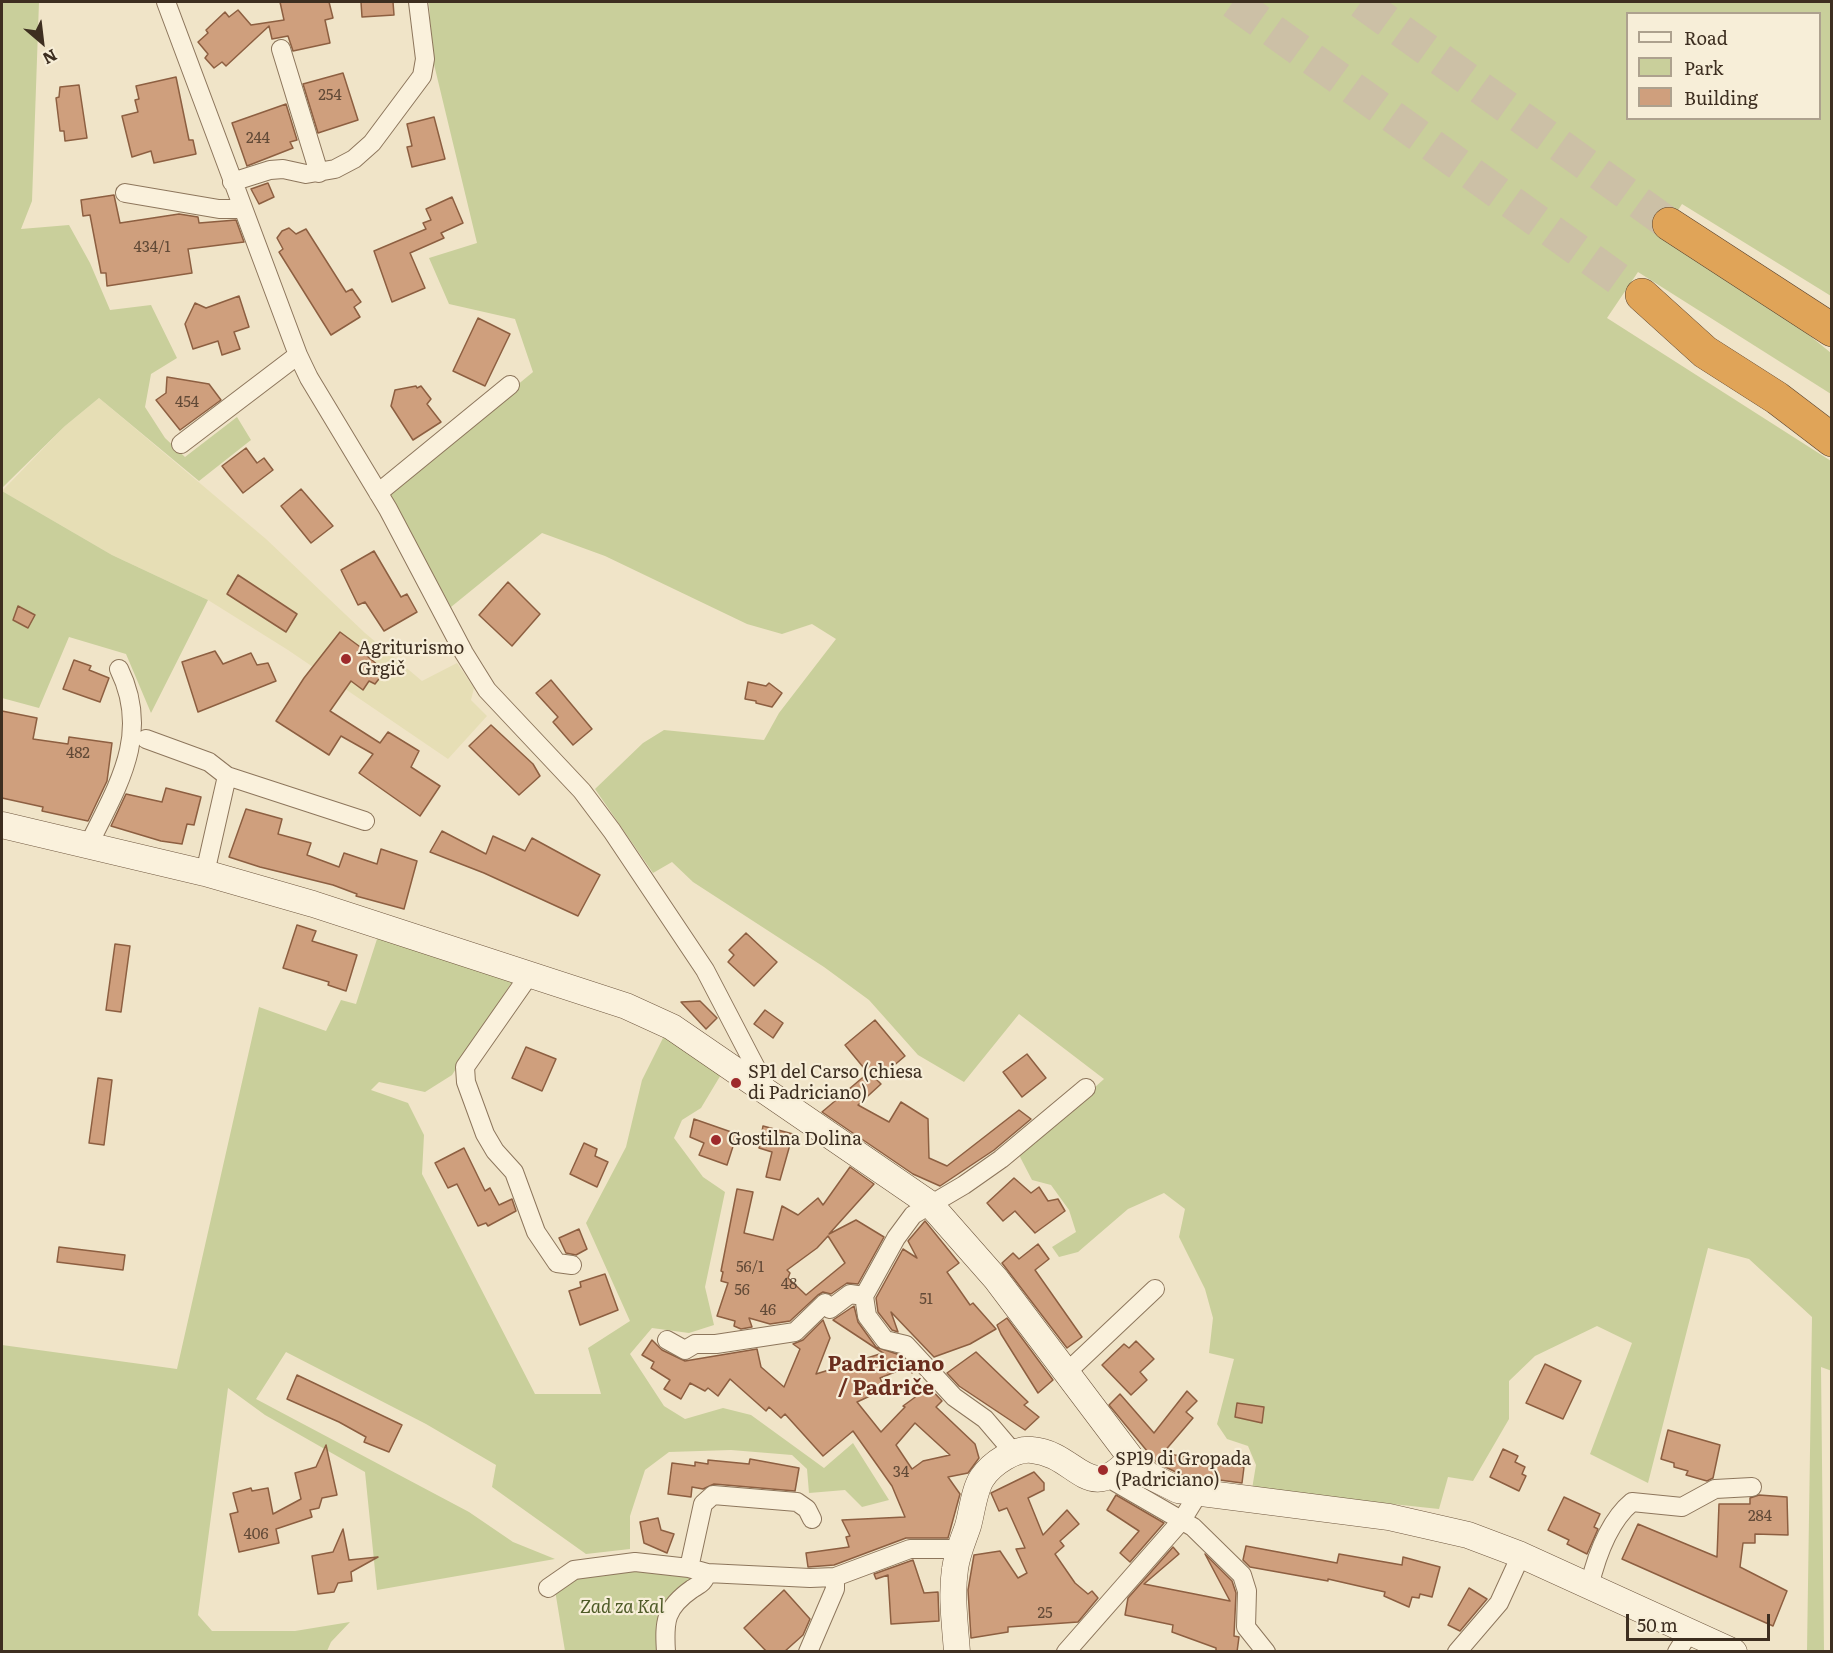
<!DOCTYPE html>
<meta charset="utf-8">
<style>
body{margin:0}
#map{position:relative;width:1833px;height:1653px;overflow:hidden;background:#f0e4c8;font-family:Literata,serif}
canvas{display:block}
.frame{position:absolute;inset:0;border:3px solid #3d2e20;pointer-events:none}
.legend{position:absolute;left:1626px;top:12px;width:195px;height:108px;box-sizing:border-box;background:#f7eed8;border:2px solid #ada18e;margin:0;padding:8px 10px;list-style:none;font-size:18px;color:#3d2e20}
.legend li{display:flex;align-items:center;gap:12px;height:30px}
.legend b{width:30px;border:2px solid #ada18e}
.north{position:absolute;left:12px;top:12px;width:60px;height:60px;-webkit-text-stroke:4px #f7eed8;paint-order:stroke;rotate:152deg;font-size:16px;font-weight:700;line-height:24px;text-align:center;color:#3d2e20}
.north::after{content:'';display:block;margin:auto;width:21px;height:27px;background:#3d2e20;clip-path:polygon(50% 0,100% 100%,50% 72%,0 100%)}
.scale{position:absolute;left:1626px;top:1614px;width:144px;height:27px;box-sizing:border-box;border:3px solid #3d2e20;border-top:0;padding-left:8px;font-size:18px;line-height:21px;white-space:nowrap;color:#3d2e20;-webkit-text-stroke:4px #f7eed8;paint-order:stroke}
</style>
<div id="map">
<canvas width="1833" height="1653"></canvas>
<div class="frame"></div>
<ul class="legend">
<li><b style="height:8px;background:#faf1dc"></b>Road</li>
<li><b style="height:16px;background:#c9cf9b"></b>Park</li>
<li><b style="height:16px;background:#cf9f7d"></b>Building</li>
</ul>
<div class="north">N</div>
<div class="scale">50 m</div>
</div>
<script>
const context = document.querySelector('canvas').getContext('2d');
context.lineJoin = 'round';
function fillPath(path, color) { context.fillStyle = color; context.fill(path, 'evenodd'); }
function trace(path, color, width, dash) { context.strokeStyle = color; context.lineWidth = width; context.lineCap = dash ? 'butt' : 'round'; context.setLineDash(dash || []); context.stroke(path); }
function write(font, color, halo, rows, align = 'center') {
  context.font = font + ' Literata,serif'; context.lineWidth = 4.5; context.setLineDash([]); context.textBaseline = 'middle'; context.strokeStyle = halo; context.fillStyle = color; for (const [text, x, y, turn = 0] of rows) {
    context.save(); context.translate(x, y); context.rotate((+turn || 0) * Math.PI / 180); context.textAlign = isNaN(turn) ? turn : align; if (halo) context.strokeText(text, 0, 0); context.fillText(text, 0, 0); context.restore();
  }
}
const farmland = new Path2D(`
 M99,398L266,539L365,633L422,681L457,663L474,688L471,700L487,716L448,759L288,650L208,600L112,555L2,491L65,426Z`);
const green = new Path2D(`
 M2,2H39L32,201L21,229L69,225L90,263L110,310L151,305L177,358L151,374L145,407L165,438L185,457L237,417L251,440L199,481L99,398L65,426L2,488Z
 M429,2H1831V296L1682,204L1662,235L1793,322L1831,353V394L1638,272L1607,318L1831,461L1832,1371L1821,1367L1824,1651H1807L1812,1317L1749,1259L1708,1248L1648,1483L1590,1454L1632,1343L1597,1326L1535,1356L1509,1381V1419L1473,1481L1448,1477L1439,1509L1252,1489L1256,1465L1248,1446L1227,1439L1217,1424L1234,1359L1209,1353L1213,1318L1205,1289L1179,1237L1185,1209L1164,1193L1128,1209L1078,1252L1059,1257L1052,1247L1076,1232L1069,1210L1051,1185L1032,1180L1019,1155L1104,1079L1019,1014L964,1082L918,1055L869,1000L824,967L693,882L672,862L653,873L595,789L643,743L664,730L764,740L779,713L836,639L812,624L782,634L747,624L605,556L542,533L451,607L386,493L533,372L515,319L449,304L429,258L477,243L432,56ZM1628,14H1820V118H1628Z
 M2,491L112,555L208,600L151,713L126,654L69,637L39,708L2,698Z
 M378,936L512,982L452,1075L425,1092L379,1082L371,1090L408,1103L424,1135L422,1174L535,1394H601L588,1348L630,1321L586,1223L626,1147L642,1080L665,1034L722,1073L701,1108L682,1120L674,1138L703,1177L725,1192L705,1287L714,1325L689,1333L652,1328L630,1354L664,1406L685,1419L723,1408L751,1415L824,1468L853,1443L889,1500L862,1507L845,1490L809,1493L807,1469L792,1455L731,1450L669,1452L645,1470L630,1516V1549L586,1554L492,1487L496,1465L426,1424L286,1352L256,1399L469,1512L513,1542L555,1559L377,1590L365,1472L265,1415L228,1388L198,1615L212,1631H295L350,1622L331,1642L327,1651L2,1652V1345L177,1369L259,1007L326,1031L341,1000L356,1004Z
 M635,1562L707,1573L679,1599L665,1651H565L554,1584Z`);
const building = new Path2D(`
 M280,2H329L333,18L325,20L330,43L293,51L288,36L272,39L269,26L226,66L222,62L214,68L205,58L208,54L198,42L208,33L206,30L225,12L229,17L238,10L251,25L284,20Z
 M361,2H393L394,15L362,17Z
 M343,73L358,120L318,133L303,84Z
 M176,77L189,140H193L196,154L154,163L151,151L132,157L122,116L138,112L135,100L139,99L136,86Z
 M79,85L87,138L65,141L64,131H60L56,98L59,97L60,87Z
 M286,104L297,140L290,142L293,148L247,166L232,123Z
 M434,117L445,159L412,167L407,147L412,146L407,124Z
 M268,183L274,197L259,204L251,189Z
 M114,195L120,223L179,214L198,217L199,223L236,220L244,242L188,249L192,273L107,286L106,273H101L90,215L83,216L81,200Z
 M452,197L463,223L441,233L444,238L410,253L425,288L392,302L374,251L426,229L423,223L431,220L426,209Z
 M289,228L296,234L306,229L346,292L352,289L361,302L354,307L360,317L331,335L279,252L283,249L277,238L282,231Z
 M239,296L249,327L234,332L240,349L222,355L218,341L193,349L185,324L195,303L206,308Z
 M478,318L510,334L485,386L453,371Z
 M167,377L209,384L221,400L180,430L156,400L166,393Z
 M416,386L417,388L421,386L431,399L427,404L441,422L413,440L391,406L395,390Z
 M246,448L257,463L264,458L273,470L243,493L222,466Z
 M301,489L333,526L311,543L281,506Z
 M374,551L401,597L407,594L417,612L384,631L365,602L358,605L341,570Z
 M238,575L297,614L286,632L227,594Z
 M508,582L540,614L512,646L479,615Z
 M18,606L35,615L28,628L13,620Z
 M340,632L367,652V656L385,671L375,684L369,681L363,690L351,681L330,711L380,743L388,732L419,751L411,767L440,786L420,816L359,773L373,754L341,736L329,755L276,721L304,678Z
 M215,651L223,664L251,653L257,665L268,663L276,681L198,712L182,662Z
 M74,660L91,666L89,670L109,678L100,702L63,689Z
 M551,680L592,729L573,745L553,722L558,717L536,693Z
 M748,682L766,686L769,683L782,693L772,707L756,703V701L745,699Z
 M2,711L37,718L33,739L68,744L69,737L112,743L107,781L88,821L42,811L43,807L2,798Z
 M491,725L533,764L540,776L519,795L469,746Z
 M166,788L201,797L194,825L187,824L182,844L161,841L111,826L126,794L162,802Z
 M246,809L282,819L278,834L311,843L307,855L339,867L344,853L377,864L381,849L417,861L404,909L356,896L357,894L333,885L260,867L229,857Z
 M442,831L486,854L493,836L525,851L532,838L600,875L578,916L484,873L430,852Z
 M297,925L316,931L312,941L357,955L346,991L328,985L329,982L283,968Z
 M746,933L777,962L754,986L728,962L734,955L729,950Z
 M115,944L130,946L121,1012L106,1010Z
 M700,1001L717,1018L706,1029L681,1002Z
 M765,1010L783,1023L773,1038L754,1024Z
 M875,1020L905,1056L877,1080L881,1084L858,1105L889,1122L901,1102L928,1119L929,1158L947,1166L1019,1110L1031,1119L994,1150L940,1186L913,1174L822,1112L868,1073L845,1045Z
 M526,1047L556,1059L542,1091L512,1078Z
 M1027,1054L1046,1078L1022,1097L1003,1072Z
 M98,1078L112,1080L104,1145L89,1143Z
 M694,1119L737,1134L727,1165L699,1155L704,1143L690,1137Z
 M763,1126L793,1134L780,1180L766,1177L772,1152L759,1148Z
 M584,1143L597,1149L595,1156L608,1162L597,1187L570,1174Z
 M464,1148L485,1191L490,1188L499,1205L512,1199L516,1211L488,1226L486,1223L478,1226L457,1184L448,1188L435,1163Z
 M850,1167L874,1184L829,1234L856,1220L884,1237L858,1284L847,1283L831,1294L823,1292L818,1295L790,1321L770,1324L749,1318L752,1327L741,1329L734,1326L735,1321L717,1316L728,1283L721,1281L723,1272L721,1271L737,1189L753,1192L744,1233L773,1240L782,1206L798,1215L818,1198L823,1205ZM828,1236L845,1263L806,1295L788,1278L790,1273L787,1270L817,1248Z
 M1014,1178L1031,1193L1039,1187L1048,1201L1058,1199L1065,1211L1035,1233L1015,1211L1003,1221L987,1203Z
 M925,1221L959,1263L947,1272L970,1305L973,1303L996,1329L970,1344L934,1357L891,1312L898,1332L892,1330L878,1312L876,1298L903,1249L917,1258L908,1241Z
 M579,1229L587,1249L576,1255L566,1253L559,1238Z
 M1038,1244L1049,1259L1035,1270L1082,1337L1067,1348L1002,1263L1013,1253L1019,1259Z
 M59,1247L125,1255L123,1270L57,1262Z
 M605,1274L618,1310L580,1325L569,1291L581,1287L580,1282Z
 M854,1306L858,1322L876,1347L900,1355L909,1365L912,1373L905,1368L880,1378L885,1389L857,1402L881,1432L905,1407L903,1406L929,1387L942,1401L936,1407L975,1444L979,1458L968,1473L948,1477L960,1494L948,1538H906L834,1565L808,1567L806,1553L849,1547L846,1537L850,1536L842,1520L905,1517L892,1486L853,1431L823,1456L785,1414L781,1418L769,1407L766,1411L730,1379L718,1396L708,1388L705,1391L690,1383L681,1399L664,1389L670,1380L651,1368L654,1362L642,1355L652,1340L662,1350L685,1361L757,1349L761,1367L784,1387L800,1349L793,1344L803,1340L823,1320L830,1338L816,1374L883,1353L833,1320ZM915,1423L950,1455L923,1461L912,1469L896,1445Z
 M1007,1318L1053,1380L1038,1393L1001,1334L997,1325Z
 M1136,1341L1154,1359L1140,1372L1147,1380L1131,1395L1102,1365L1124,1344L1129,1348Z
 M976,1352L1028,1402L1024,1405L1039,1417L1025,1430L959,1386L947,1373Z
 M1545,1364L1581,1381L1563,1419L1526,1403Z
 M297,1375L402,1425L389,1452L364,1442L366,1437L339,1422L287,1399Z
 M1187,1391L1197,1401L1186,1412L1193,1418L1163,1453L1244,1467L1242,1483L1182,1475L1157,1463L1109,1405L1120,1394L1154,1433Z
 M1237,1403L1264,1407L1262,1423L1235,1417Z
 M1668,1430L1720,1445L1713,1478L1707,1481L1686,1475L1688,1471L1674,1467V1463L1661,1459Z
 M326,1445L337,1495L322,1498L319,1508L310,1510L312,1517L276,1529L279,1543L239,1552L230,1514L238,1512L233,1493L251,1488L252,1491L268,1488L273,1514L301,1499L295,1473L316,1467Z
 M1503,1449L1518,1456L1515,1462L1525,1467L1522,1474L1526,1476L1519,1491L1490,1477Z
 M750,1459L799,1468L795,1491L714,1484L703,1489L692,1487L691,1497L668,1494L672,1463L695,1466V1462L708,1464V1460L749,1464Z
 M1034,1472L1044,1483V1490L1028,1498L1043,1535L1067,1510L1079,1524L1060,1541L1064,1546L1055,1554L1075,1583L1088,1594L1092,1591L1098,1598L1078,1622L1008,1627V1632L971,1638L968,1590L974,1555L1000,1551L1018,1578L1027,1573L1016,1549L1025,1548L1007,1508L999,1511L991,1493Z
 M1116,1495L1164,1523L1130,1562L1120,1553L1139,1531L1107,1510Z
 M1759,1495L1787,1497L1788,1535L1755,1534V1543H1743L1740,1567L1787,1591L1773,1626L1622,1559L1638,1524L1717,1557L1719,1504H1750V1498Z
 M1564,1497L1600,1514L1594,1527L1598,1529L1587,1554L1567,1544L1569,1540L1548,1530Z
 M658,1518L661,1530L674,1534L667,1553L644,1543L640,1522Z
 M343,1529L349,1560L378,1557L351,1572L352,1581L338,1583L334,1592L318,1594L312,1556L333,1552Z
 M1246,1546L1337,1563L1339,1554L1402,1565L1403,1557L1440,1567L1432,1597L1420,1594L1419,1598L1412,1597L1409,1607L1384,1596L1385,1592L1328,1579V1581L1250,1567L1243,1560Z
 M1173,1547L1179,1554L1144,1584L1230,1601L1205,1554L1232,1581L1236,1593L1234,1636L1239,1637L1237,1652H1216V1648L1172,1632L1173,1625L1125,1615L1128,1598Z
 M913,1560L924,1593L938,1592L939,1621L891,1624L888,1575L876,1579L874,1574Z
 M1469,1588L1487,1599L1460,1631L1448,1625Z
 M784,1590L810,1619L803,1635L784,1652H767L744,1628Z`);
const highwayTunnel = new Path2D(`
 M1233,2L1628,286
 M1361,2L1669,224`);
const street = new Path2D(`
 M166,2L298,355L309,378L388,509L464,653L487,690L582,791L612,831L705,970L767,1089
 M281,49L319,173
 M232,182L270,170L283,169L306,174L335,169L354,159L372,143L422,76L425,59L418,2
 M125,193L219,209H243
 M181,444L298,355
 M378,493L510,385
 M146,739L209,762L227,776L365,821
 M89,844C118,785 151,734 119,669
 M205,873L227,776
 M530,974L465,1067L466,1082L485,1134L495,1151L514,1172L536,1232L557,1263L572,1265
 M667,1340L685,1350L695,1344H716L795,1332L825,1303L830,1309L850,1294L864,1296
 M1067,1372L1155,1289
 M1014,1453L985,1419L954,1397L906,1345L885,1340L867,1316L864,1296L896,1238L913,1215L964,1185L1001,1159L1086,1088
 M1110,1479L1193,1527L1242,1575L1247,1591L1246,1627L1266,1652
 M689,1568L703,1504L713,1495L797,1502L807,1509L812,1519
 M1589,1587C1596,1558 1609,1521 1632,1502L1682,1507L1715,1489L1752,1487
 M548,1588L574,1570L635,1562L689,1568L707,1573L810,1578L835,1577L910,1549H958
 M666,1652C664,1621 665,1608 692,1589C700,1584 704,1583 707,1573
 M808,1652L835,1589V1577
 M1066,1652L1182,1520L1198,1494
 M1457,1652L1499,1603L1521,1555
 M1677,1652L1690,1631`);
const secondary = new Path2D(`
 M2,825L205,873L313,904L626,1006L672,1027L930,1204L996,1279L1131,1458L1148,1475L1178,1490L1389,1517L1468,1535L1521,1555L1734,1652
 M957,1652C955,1624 951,1596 955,1569C957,1553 963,1541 968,1526C972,1512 974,1490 982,1478C992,1463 1015,1448 1032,1450C1078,1454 1087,1507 1131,1458`);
const highway = new Path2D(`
 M1669,224L1832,330
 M1642,295L1705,352L1777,398L1832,440`);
const markers = [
 [346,659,6,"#9e2a2b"],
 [736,1083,6,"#9e2a2b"],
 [716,1140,6,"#9e2a2b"],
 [1103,1470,6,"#9e2a2b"]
];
const numberNames = [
 ["254",330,96],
 ["244",258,139],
 ["434/1",152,248],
 ["454",187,403],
 ["482",78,754],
 ["56/1",750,1268],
 ["48",789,1285],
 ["56",742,1291],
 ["51",926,1300],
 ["46",768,1311],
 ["34",901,1473],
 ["284",1760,1517],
 ["406",256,1535],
 ["25",1045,1614]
];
const poiNames = [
 ["Agriturismo",358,649],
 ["Grgič",358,670],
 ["SP1 del Carso (chiesa",748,1073],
 ["di Padriciano)",748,1094],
 ["Gostilna Dolina",728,1140],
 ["SP19 di Gropada",1115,1460],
 ["(Padriciano)",1115,1481]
];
const parkNames = [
 ["Zad za Kal",622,1608]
];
const quarterNames = [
 ["Padriciano",886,1365],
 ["/ Padriče",886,1389]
];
fillPath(farmland, '#e6deb5');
fillPath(green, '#c9cf9b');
fillPath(building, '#cf9f7d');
trace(building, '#8d5f41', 1.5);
trace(highwayTunnel, '#ccc0a6', 33, [33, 16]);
trace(street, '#8d765c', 20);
trace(secondary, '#6f573f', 27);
trace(highway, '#5b4430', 34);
trace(street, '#faf1dc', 18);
trace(secondary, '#faf1dc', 26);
trace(highway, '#e0a458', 33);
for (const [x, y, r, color] of markers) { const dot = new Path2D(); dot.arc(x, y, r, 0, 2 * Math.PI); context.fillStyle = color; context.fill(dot); trace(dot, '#f7eed8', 2); }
write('15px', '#624a37', null, numberNames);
write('18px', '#3d2e20', '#f7eed8', poiNames, 'left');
write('italic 18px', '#4d5a26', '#f7eed8', parkNames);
write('bold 21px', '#6b2e1e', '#f7eed8', quarterNames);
</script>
